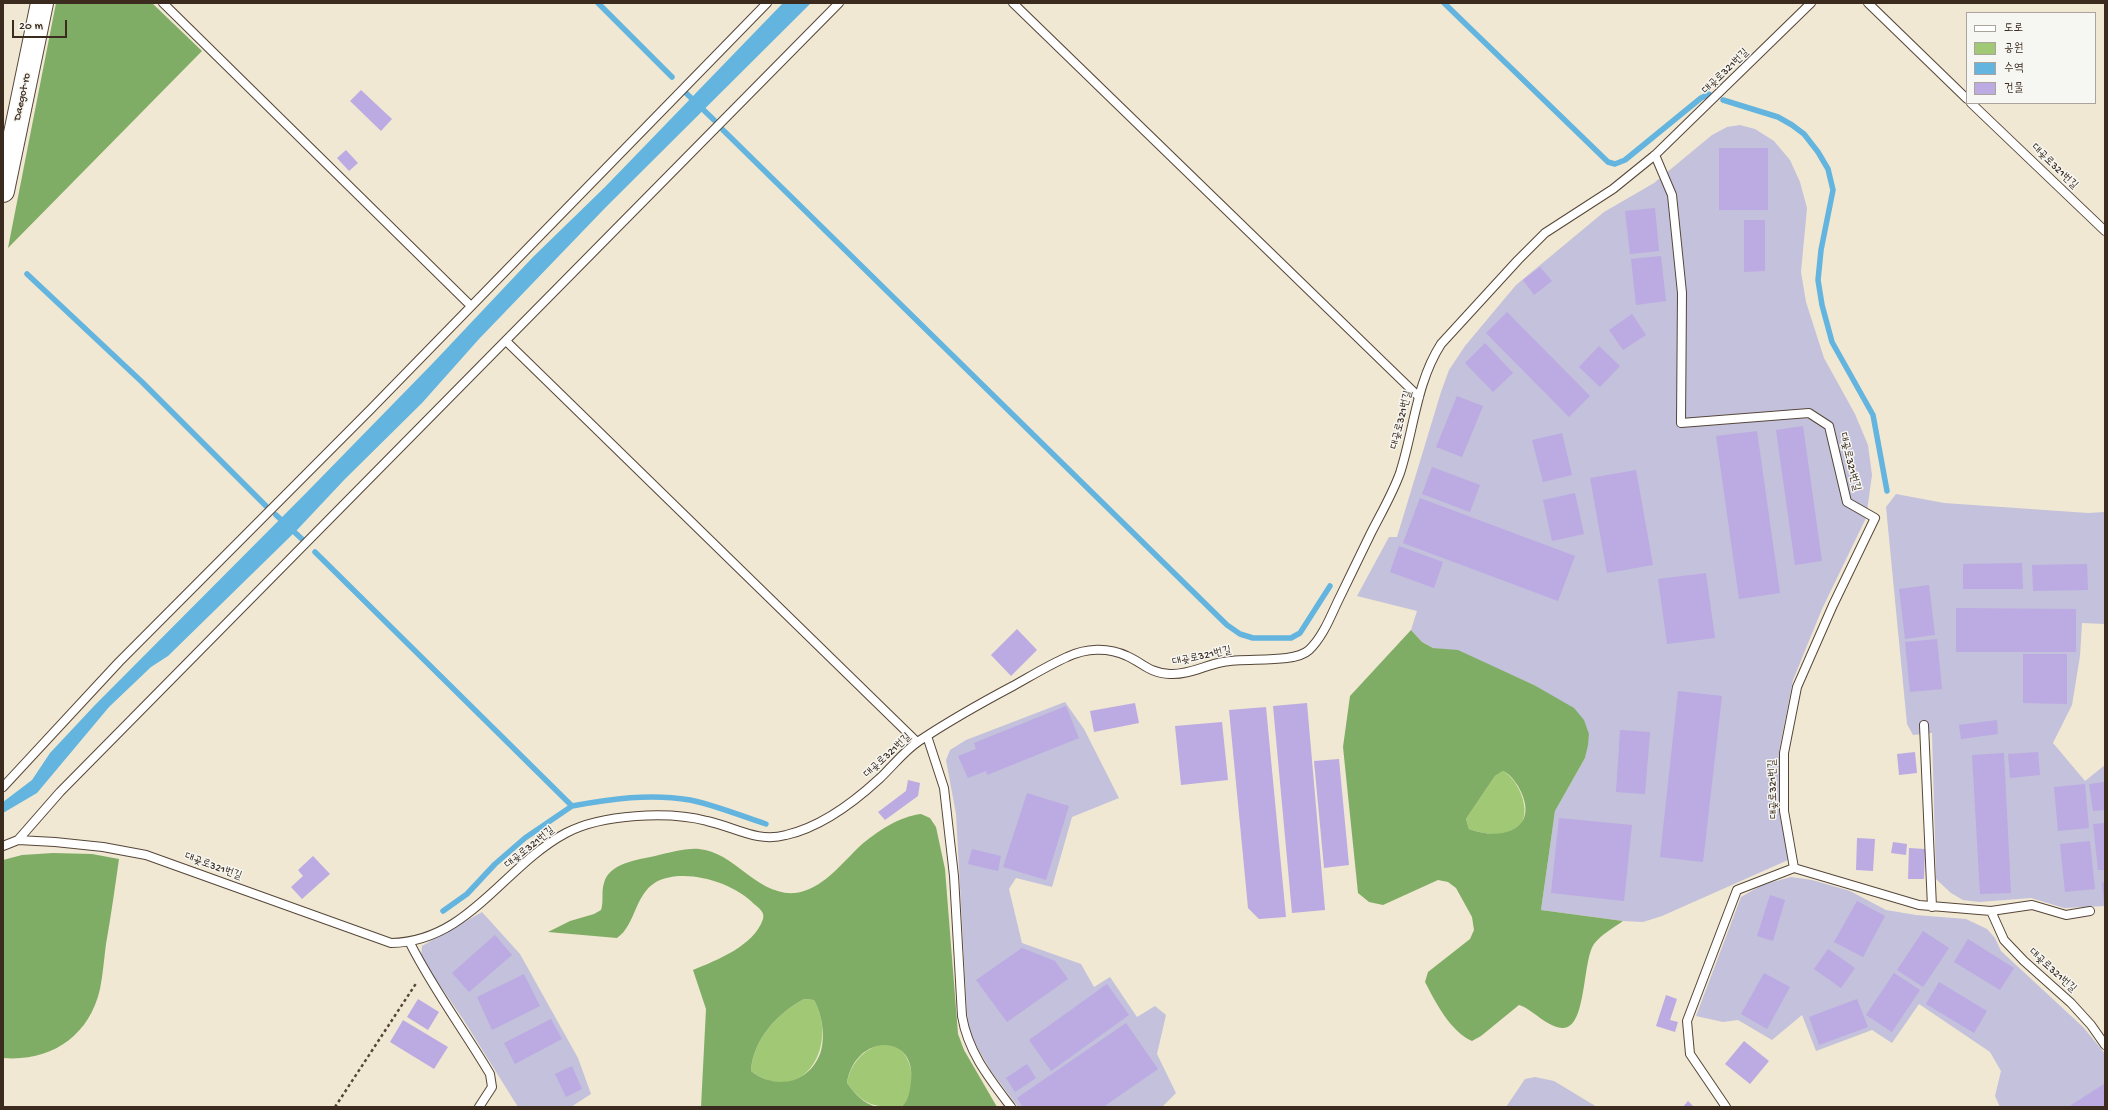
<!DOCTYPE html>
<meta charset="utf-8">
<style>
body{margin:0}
#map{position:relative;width:2108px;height:1110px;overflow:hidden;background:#f0e8d2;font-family:"Gochi Hand","Poor Story",sans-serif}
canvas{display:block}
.frame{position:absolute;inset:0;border:4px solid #3b2a1e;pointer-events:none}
.legend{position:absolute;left:1966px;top:12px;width:130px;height:92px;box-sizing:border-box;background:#f6f6f2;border:1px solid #aba49d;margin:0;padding:5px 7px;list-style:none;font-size:12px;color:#3b2a1e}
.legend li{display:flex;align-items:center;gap:8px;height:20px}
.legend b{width:20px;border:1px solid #aba49d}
.scale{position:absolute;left:12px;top:20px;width:55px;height:18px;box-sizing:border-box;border:2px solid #3b2a1e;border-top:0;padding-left:5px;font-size:12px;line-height:14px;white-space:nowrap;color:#3b2a1e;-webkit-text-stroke:3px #f6f6f2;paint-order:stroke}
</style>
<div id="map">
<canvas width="2108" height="1110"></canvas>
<div class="frame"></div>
<ul class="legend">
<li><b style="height:5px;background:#fff"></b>도로</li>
<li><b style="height:11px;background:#a1c975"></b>공원</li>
<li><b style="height:11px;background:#63b4de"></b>수역</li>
<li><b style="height:11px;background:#bcaae2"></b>건물</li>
</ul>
<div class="scale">20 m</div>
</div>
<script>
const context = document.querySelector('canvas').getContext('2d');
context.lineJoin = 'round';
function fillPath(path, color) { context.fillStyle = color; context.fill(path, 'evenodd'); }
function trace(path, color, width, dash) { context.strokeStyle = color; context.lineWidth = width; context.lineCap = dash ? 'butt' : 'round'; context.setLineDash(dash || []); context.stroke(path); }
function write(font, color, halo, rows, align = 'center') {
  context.font = font + ' "Gochi Hand","Poor Story",sans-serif'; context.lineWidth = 3; context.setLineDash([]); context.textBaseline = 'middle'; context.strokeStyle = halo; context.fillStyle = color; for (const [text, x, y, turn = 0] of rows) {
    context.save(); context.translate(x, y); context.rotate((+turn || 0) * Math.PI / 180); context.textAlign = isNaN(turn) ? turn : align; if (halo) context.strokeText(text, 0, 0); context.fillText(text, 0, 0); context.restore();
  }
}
const industrial = new Path2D(`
 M1740,125L1755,129L1774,141L1790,160L1800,182L1807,208L1801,272L1806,302L1824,358L1855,414L1868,445L1872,475L1866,518L1822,609L1793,680L1779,751L1780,810L1788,860L1662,916L1643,922L1623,921L1541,910L1555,811L1585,758L1589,734L1534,685L1458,651L1433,648L1422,642L1411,630L1417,611L1357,596L1389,537H1397L1441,392L1449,370L1465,346L1516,285L1604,212L1654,183L1712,135L1727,127Z
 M1896,494L1944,503L2088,513L2105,512V624L2082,623L2080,656L2072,705L2053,743L2085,781L2105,765V906L2064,908L2031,898L1979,902L1963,900L1951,893L1936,879L1932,733L1913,735L1907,724L1886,507Z
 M1065,702L1084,729L1119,798L1072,817L1052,887L1016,878L1009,889L1022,943L1081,964L1094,987L1110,977L1137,1017L1155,1006L1166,1015L1157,1054L1176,1093L1162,1107H1018L991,1071L970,1035L967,1013L956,814L946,760L950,750L966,740Z
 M1791,877L1812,880L1850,891L1886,910L1916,915L1966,919L1987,929L1995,938L2001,951L2083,1027L2103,1051L2105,1055V1107H2000L1995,1096L2001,1071L1990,1052L1919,1004L1892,1043L1872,1030L1816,1051L1802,1015L1772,1040L1738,1020L1723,1022L1696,1016L1741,897L1762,885Z
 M482,912L520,954L578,1058L591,1094L571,1107H518L463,1019L421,958L422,946Z
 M1535,1077L1554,1081L1597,1107H1506L1525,1079Z`);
const green = new Path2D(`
 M1503,771C1521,781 1537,822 1511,832C1499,837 1481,833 1469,829L1466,819L1495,776Z
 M804,999L814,1000C840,1048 801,1108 751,1071C753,1039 778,1013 804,999Z
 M878,1045C884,1045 892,1044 897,1047C914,1057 919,1096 901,1107C874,1107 864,1106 847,1083C850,1065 861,1052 878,1045Z`);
const forest = new Path2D(`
 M56,3H152L202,51L8,248Z
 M1411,630L1422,642L1433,648L1458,650L1534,685L1574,708L1584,720L1589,734L1588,745L1585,758L1555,811L1541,910L1623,921C1613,928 1601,935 1594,944C1582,961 1587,1030 1562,1028C1545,1026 1534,1010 1519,1005L1481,1036L1472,1041C1450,1031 1436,1003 1425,982L1428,972L1470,939L1474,930L1472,917L1456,888L1448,882L1438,880L1383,905L1369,902L1358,893L1343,747L1350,696ZM1503,771C1511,775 1513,779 1518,786C1542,828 1504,842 1469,829L1466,819L1495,776Z
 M921,814L930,818L936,827L945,869L958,1034L964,1050L997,1107H901C907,1103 909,1095 910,1089C922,1031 855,1032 847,1083C855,1094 864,1104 877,1107H701L706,1009L693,970C717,960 754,946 763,919C765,912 759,908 754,904C733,882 684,867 656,882C634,895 636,925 617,938L548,932L570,921L594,914L601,910C604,901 601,892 604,883C609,863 637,860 655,856C669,853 685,848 699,849C735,852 757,896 795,893C822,890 842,863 860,846C876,832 900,816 921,814ZM804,999L814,1000C822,1014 826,1038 820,1054C808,1084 775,1090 751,1071C753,1039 778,1013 804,999Z
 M53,853L92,854L119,859C115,887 111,916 106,944C104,959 103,974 100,989C89,1037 50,1062 3,1058V860L22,855Z`);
const water = new Path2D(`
 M783,3H811L606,207L479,339L422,403L345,479L297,530L168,656L151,667L109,707L37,793L3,813V802L32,780L50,753L95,705L308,491L433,363L533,257L605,187Z`);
const stream = new Path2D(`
 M598,3L672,77
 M1444,3L1608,162L1615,164L1625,160L1701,98L1709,94
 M686,93L714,120
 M1723,100L1778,117L1792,125L1804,134L1818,152L1828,169L1833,190L1821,250L1818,280L1822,305L1832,342L1873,415L1887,491
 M723,130L1227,625L1240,634L1253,638H1291L1300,633L1330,586
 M27,274L142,382L266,506
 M276,515L303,540
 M315,552L572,806C610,799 650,793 690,800C715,805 741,816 766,824
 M443,911L467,894L495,864L525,838L572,806`);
const building = new Path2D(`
 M361,90L392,119L381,131L350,101Z
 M1719,148H1768V210H1719Z
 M346,150L358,163L349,171L337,158Z
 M1655,208L1659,251L1630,254L1625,211Z
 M1744,220H1765V271L1744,272Z
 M1661,256L1666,301L1636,305L1631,259Z
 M1540,267L1552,281L1534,295L1523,280Z
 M1507,312L1590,396L1569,417L1486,333Z
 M1632,314L1646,335L1623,350L1609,330Z
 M1485,343L1513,373L1493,392L1465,363Z
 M1599,346L1620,366L1600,387L1579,367Z
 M1457,396L1483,406L1462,457L1436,447Z
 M1803,426L1822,561L1795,565L1776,430Z
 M1757,431L1780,593L1739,599L1716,436Z
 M1562,433L1572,475L1543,482L1532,440Z
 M1432,467L1480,485L1470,512L1422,494Z
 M1636,470L1653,565L1607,573L1590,478Z
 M1575,493L1584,534L1552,541L1543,500Z
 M1420,498L1575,556L1558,601L1403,543Z
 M1399,546L1443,562L1434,588L1390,572Z
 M2022,563L2023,589H1963V564Z
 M2087,564L2088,590L2033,591L2032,565Z
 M1706,573L1715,638L1667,644L1658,579Z
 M1929,585L1935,635L1905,639L1899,589Z
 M1956,608L2076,609V652H1956Z
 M1017,629L1037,650L1011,676L991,655Z
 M1937,639L1942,689L1910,692L1905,642Z
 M2023,654H2067V704L2023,703Z
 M1678,691L1722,696L1703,862L1660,857Z
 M1135,703L1139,723L1094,732L1090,711Z
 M1307,703L1325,910L1292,913L1273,706Z
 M1066,706L1079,738L987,775L986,771L968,778L958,756L976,749L974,743Z
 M1266,707L1286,917L1259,919L1248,908L1229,710Z
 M1997,720L1998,734L1961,739L1959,725Z
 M1222,722L1228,780L1181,785L1175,726Z
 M1620,730L1650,732L1645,794L1616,792Z
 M1915,752L1917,773L1899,775L1897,754Z
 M2038,752L2040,775L2010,778L2008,754Z
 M2004,753L2011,893L1980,894L1972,755Z
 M1339,759L1349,865L1324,868L1314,761Z
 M908,780L920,783L918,796L885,820L878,812L906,791Z
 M2105,782V810L2093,811L2089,784Z
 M2085,784L2089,828L2058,831L2054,787Z
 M1027,793L1069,806L1046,880L1003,867Z
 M1559,818L1632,825L1624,901L1551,893Z
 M2105,823V870H2098L2093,824Z
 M1857,838L1875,839L1873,871L1856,870Z
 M2090,841L2095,889L2065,892L2060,844Z
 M1893,842L1907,844L1906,855L1891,853Z
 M1909,848L1925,849L1924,879H1908Z
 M972,849L1001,856L998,871L968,864Z
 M313,856L330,874L302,899L291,887L303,876L298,870Z
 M2105,882V903H2104L2102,883Z
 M1770,895L1785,900L1773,941L1757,936Z
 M1857,901L1885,916L1863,957L1834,942Z
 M1923,931L1949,948L1923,987L1897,970Z
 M495,935L512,955L469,992L452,973Z
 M1968,939L2014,968L2000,990L1954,962Z
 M1022,948L1055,961L1068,979L1007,1022L976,980Z
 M1828,949L1855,968L1841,988L1814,969Z
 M1764,973L1790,987L1767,1029L1741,1014Z
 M1894,973L1920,990L1892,1032L1866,1015Z
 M524,974L540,1006L492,1030L477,997Z
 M1939,982L1987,1011L1974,1033L1926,1004Z
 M1107,984L1129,1015L1051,1071L1029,1040Z
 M1666,995L1677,999L1670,1020L1678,1022L1675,1032L1656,1026Z
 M418,999L439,1012L428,1030L407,1017Z
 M1857,999L1868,1027L1819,1045L1809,1017Z
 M551,1019L562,1039L515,1064L504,1043Z
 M403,1020L448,1047L434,1069L390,1042Z
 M1126,1023L1158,1069L1103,1107H1023L1017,1098Z
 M1744,1041L1769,1061L1750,1084L1725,1064Z
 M1027,1064L1036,1078L1015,1092L1006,1078Z
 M572,1066L582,1089L566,1097L555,1074Z
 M2104,1084L2105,1107H2068Z
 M1688,1101L1694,1107H1683Z`);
const path = new Path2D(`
 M335,1107L417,982`);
const lane = new Path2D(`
 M163,3L471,306
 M1013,3L1419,397
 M1868,3L1967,99
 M1971,103L2105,231
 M1655,155L1672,195L1682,293L1681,423L1809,413L1829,426L1847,502L1875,518L1833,605L1797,687L1784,753V811L1794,868
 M506,341L917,742
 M1924,725L1932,907
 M927,736L944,788L954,876L962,1016C968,1052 989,1078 1011,1107
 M3,787L119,662L370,410L767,3
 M18,840L60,792L839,3
 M3,846L18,840L55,842L103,847L146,855L391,943C468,942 504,866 566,833C602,814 669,811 707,821C735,827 757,843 786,835C821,827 853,803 879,779C892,767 904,751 919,741C949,721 981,703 1013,686C1031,676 1049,665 1067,657C1086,648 1108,647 1127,656C1143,663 1149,673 1170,674C1189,675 1205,665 1223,662C1246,657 1294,664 1309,650C1322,638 1330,618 1337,603C1348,580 1359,558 1370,535C1380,515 1392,495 1400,473C1414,430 1416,383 1441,344L1518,260L1545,233L1613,189L1655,155L1811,3
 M1991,911L2032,905L2066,915L2090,911
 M410,943C433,989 464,1030 490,1074L492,1087L479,1107
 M1726,1107L1690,1054L1687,1021L1737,890L1794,868L1919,905L1991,911L2004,940L2024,961L2071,1003L2091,1025L2105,1045`);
const secondary = new Path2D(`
 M3,191L42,3`);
const streetNames = [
 ["대곶로321번길",1726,72,-44],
 ["Daegot-ro",23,97,-78],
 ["대곶로321번길",2054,167,44],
 ["대곶로321번길",1402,420,-76],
 ["대곶로321번길",1849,462,76],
 ["대곶로321번길",1202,657,-12],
 ["대곶로321번길",888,756,-43],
 ["대곶로321번길",1774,789,-92],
 ["대곶로321번길",530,848,-39],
 ["대곶로321번길",213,867,20],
 ["대곶로321번길",2052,971,42]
];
fillPath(industrial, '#c3c1dc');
fillPath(green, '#a1c975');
fillPath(forest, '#80ad66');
fillPath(water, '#63b4de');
trace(stream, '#63b4de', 5.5);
fillPath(building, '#bcaae2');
trace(lane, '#564639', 10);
trace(secondary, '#564639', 24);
trace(path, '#564639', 2.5, [3, 3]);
trace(lane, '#fff', 8);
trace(secondary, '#fff', 22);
write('11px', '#3b2a1e', '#f6f6f2', streetNames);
</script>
